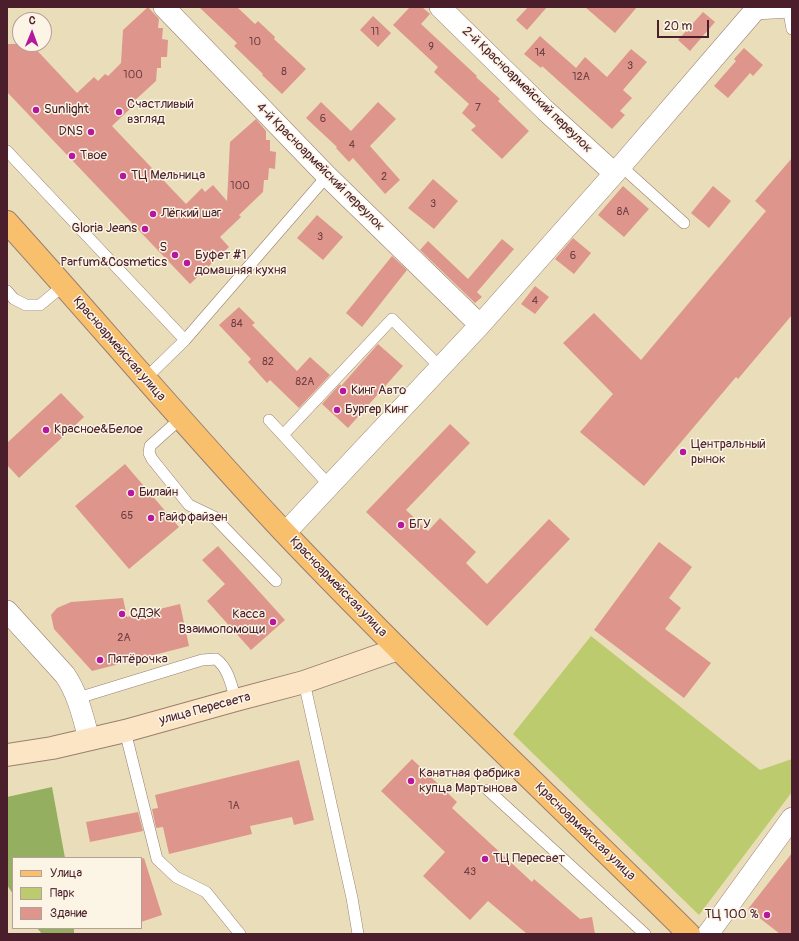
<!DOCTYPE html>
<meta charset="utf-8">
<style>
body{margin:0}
#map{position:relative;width:799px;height:941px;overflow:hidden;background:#e9deb9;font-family:Pangolin,sans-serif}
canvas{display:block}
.frame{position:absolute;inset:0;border:8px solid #4a1f2b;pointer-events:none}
.legend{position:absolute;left:12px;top:857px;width:130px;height:72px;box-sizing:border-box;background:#fcf5e5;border:1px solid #b59f9b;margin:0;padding:5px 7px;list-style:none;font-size:12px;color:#4a1f2b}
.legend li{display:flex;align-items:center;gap:8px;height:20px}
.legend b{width:20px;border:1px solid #b59f9b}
.north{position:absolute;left:12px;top:12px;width:40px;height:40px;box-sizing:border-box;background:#fcf5e5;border:1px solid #b59f9b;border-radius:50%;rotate:1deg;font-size:11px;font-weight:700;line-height:16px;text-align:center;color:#4a1f2b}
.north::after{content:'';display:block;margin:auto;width:14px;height:18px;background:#b5179e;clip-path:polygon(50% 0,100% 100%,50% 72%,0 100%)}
.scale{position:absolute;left:657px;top:20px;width:52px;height:18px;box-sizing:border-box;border:2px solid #4a1f2b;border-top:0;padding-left:5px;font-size:12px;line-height:14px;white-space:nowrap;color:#4a1f2b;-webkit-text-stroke:3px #fcf5e5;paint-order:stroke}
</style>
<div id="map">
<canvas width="799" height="941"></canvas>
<div class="frame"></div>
<ul class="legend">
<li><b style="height:5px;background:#f8bf6c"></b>Улица</li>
<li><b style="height:11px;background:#bccb6d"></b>Парк</li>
<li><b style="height:11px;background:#de968c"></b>Здание</li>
</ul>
<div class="north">С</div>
<div class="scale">20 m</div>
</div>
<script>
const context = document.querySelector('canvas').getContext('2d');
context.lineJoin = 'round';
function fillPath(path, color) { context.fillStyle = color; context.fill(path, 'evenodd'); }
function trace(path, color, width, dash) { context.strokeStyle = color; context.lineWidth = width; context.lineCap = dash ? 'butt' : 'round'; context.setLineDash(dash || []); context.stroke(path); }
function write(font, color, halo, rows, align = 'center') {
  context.font = font + ' Pangolin,sans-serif'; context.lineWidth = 3; context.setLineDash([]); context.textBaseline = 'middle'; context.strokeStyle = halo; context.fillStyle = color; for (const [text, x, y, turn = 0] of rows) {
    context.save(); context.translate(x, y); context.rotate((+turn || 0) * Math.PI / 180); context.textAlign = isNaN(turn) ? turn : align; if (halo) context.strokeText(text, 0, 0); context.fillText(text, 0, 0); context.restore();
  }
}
const green = new Path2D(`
 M591,636L760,770L792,759V792L699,915L513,734Z`);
const forest = new Path2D(`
 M52,787L65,858H13V894L7,885V797Z
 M37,928H74V934H42Z`);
const building = new Path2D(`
 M148,7L159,19L158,28H163L162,39L168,40L167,57H161V68H157L156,81L132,103L134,105L112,126L186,204L202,188L205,192L213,185L227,201L230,142L256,119L266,131V140H270V151L276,152L275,169L269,168L268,180H264L263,192L239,215L241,217L220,237L229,247L190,284L7,92V44H31L77,93L94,77L98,81L105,74L108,76L121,63L123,30Z
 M199,7H237L255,24L258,21L275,37L274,39L306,69L282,94L262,75L263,74L234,46L237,43Z
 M410,7H422L430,14L421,24L477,76L476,77L500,99L498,101L529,131L502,159L471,130L476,126L462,113L469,104L434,72L438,67L393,25Z
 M528,7H547L527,30L516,20Z
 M585,7H637L615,33Z
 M703,12L715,22L690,51L678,40Z
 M373,16L391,33L378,47L360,30Z
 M540,36L576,68L585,57L607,77L631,49L647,62L623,90L632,98L620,111L625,115L612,129L542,66L541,68L524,54Z
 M744,48L763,65L753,76L750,73L728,98L714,86L736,61L734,59Z
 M321,102L351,131L378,102L396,119L370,146L400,180L385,194L353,158L349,162L336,148L337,147L306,118Z
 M792,158V315L738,379L736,377L644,486L580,432L613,394L563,343L594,313L641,360L766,211L755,201Z
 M433,179L458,201L434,229L408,208Z
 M623,186L649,209L624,237L598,215Z
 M713,186L731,201L709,228L691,213Z
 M317,215L343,237L323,260L297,238Z
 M573,238L591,253L574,274L555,259Z
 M502,239L514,249L477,292L482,297L475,303L420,250L428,241L468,279Z
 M392,256L407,270L362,327L346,313Z
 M535,286L549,297L535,314L521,304Z
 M239,307L255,323L252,325L297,371L310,357L330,375L299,408L270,380L267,383L248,362L251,359L219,325Z
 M378,344L403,366L348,428L322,404L340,384L341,386Z
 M61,393L84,417L19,478L7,465V443Z
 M450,424L470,443L406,510L428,531L440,518L476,552L466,563L487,584L549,519L570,539L487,626L366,512Z
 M125,464L179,527L129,569L75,506Z
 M659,542L692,567L669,598L681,608L665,629L711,663L684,698L594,630Z
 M218,546L285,620L251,650L207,601L225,584L202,560Z
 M123,598L127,617L180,604L189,646L92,671L54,629L51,615L57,608L71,602Z
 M412,759L457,802L452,808L532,882L534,879L580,919L592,917L595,934H527L488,901L470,920L423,876L445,852L381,791Z
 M299,760L314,820L294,825L292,817L250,826L252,834L169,854L163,827L156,828L152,809L158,808L155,795Z
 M138,812L143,831L90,842L86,822Z
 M792,853V934H780L748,909Z
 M144,858L162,915L141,922V859Z`);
const service = new Path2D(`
 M788,7L792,29
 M7,151L185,340
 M621,166L684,223
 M7,291L14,299L26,305H40L64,285
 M145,379L185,340L327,176
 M180,419L150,446L149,453L152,459L189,505L214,517L276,581
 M269,420L329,485
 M283,435L392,319L440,367
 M304,682L352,898L358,934
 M78,698L202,660L216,659C229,669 231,685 236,700
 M125,731L157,859L176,877L206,892L240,934
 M488,790L645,934`);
const minor = new Path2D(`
 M164,7L327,176L480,325
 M440,7L546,111L614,173
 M285,533L480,325L621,166L756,9L789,7
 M7,611L65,675C78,694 83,717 89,739
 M708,934L792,818`);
const secondary = new Path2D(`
 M7,755L52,748L125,731L236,700L304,682L398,649`);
const primary = new Path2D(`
 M7,222C100,325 189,431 284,532C415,670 554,800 689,934`);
const markers = [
 [36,110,4,"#b5179e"],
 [119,112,4,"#b5179e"],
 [91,132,4,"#b5179e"],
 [72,156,4,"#b5179e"],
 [123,176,4,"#b5179e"],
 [153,214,4,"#b5179e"],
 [145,229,4,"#b5179e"],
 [175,255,4,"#b5179e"],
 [187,263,4,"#b5179e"],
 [343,391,4,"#b5179e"],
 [337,410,4,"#b5179e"],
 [46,430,4,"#b5179e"],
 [683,452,4,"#b5179e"],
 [131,493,4,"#b5179e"],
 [151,518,4,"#b5179e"],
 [401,525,4,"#b5179e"],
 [122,614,4,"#b5179e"],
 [273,622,4,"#b5179e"],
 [100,660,4,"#b5179e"],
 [411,781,4,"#b5179e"],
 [485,859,4,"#b5179e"],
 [767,915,4,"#b5179e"]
];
const numberNames = [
 ["11",375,32],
 ["10",255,42],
 ["9",431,47],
 ["14",540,53],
 ["3",630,66],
 ["8",284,72],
 ["100",133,75],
 ["12А",581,77],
 ["7",478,108],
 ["6",323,119],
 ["4",352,145],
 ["2",384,177],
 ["100",240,186],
 ["3",433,204],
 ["8А",623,212],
 ["3",320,237],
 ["6",573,256],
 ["4",535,301],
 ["84",237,324],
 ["82",268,362],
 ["82А",305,382],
 ["65",127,516],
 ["2А",124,638],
 ["1А",234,806],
 ["43",470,872]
];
const streetNames = [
 ["2-й Красноармейский переулок",527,90,44],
 ["4-й Красноармейский переулок",320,167,45],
 ["Красноармейская улица",119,349,49],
 ["Красноармейская улица",338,587,46],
 ["улица Пересвета",205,709,-15],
 ["Красноармейская улица",585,832,44]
];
const poiNames = [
 ["Счастливый",127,105],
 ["взгляд",127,120],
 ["Sunlight",44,110],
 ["DNS",83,132,"right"],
 ["Твое",80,156],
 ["ТЦ Мельница",131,176],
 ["Лёгкий шаг",161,214],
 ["Gloria Jeans",137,229,"right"],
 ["S",167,248,"right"],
 ["Parfum&Cosmetics",167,263,"right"],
 ["Буфет #1",195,256],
 ["домашняя кухня",195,271],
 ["Кинг Авто",351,391],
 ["Бургер Кинг",345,410],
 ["Красное&Белое",54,430],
 ["Центральный",691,445],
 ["рынок",691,460],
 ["Билайн",139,493],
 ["Райффайзен",159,518],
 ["БГУ",409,525],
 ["СДЭК",130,614],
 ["Касса",265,615,"right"],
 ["Взаимопомощи",265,630,"right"],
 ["Пятёрочка",108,660],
 ["Канатная фабрика",419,774],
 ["купца Мартынова",419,789],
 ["ТЦ Пересвет",493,859],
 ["ТЦ 100 %",759,915,"right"]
];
fillPath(green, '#bccb6d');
fillPath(forest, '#95af60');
fillPath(building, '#de968c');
trace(service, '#9a7e72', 12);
trace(minor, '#9a7e72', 22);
trace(secondary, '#9a7e72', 24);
trace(primary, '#9a7e72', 24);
trace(service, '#fff', 11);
trace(minor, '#fff', 21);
trace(secondary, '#fce5c4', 22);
trace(primary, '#f8bf6c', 22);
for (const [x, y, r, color] of markers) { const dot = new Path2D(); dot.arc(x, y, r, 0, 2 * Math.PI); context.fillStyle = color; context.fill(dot); trace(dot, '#fcf5e5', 1.5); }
write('11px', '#6f3d43', null, numberNames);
write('13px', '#4a1f2b', '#fcf5e5', streetNames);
write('13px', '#4a1f2b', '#fcf5e5', poiNames, 'left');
</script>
